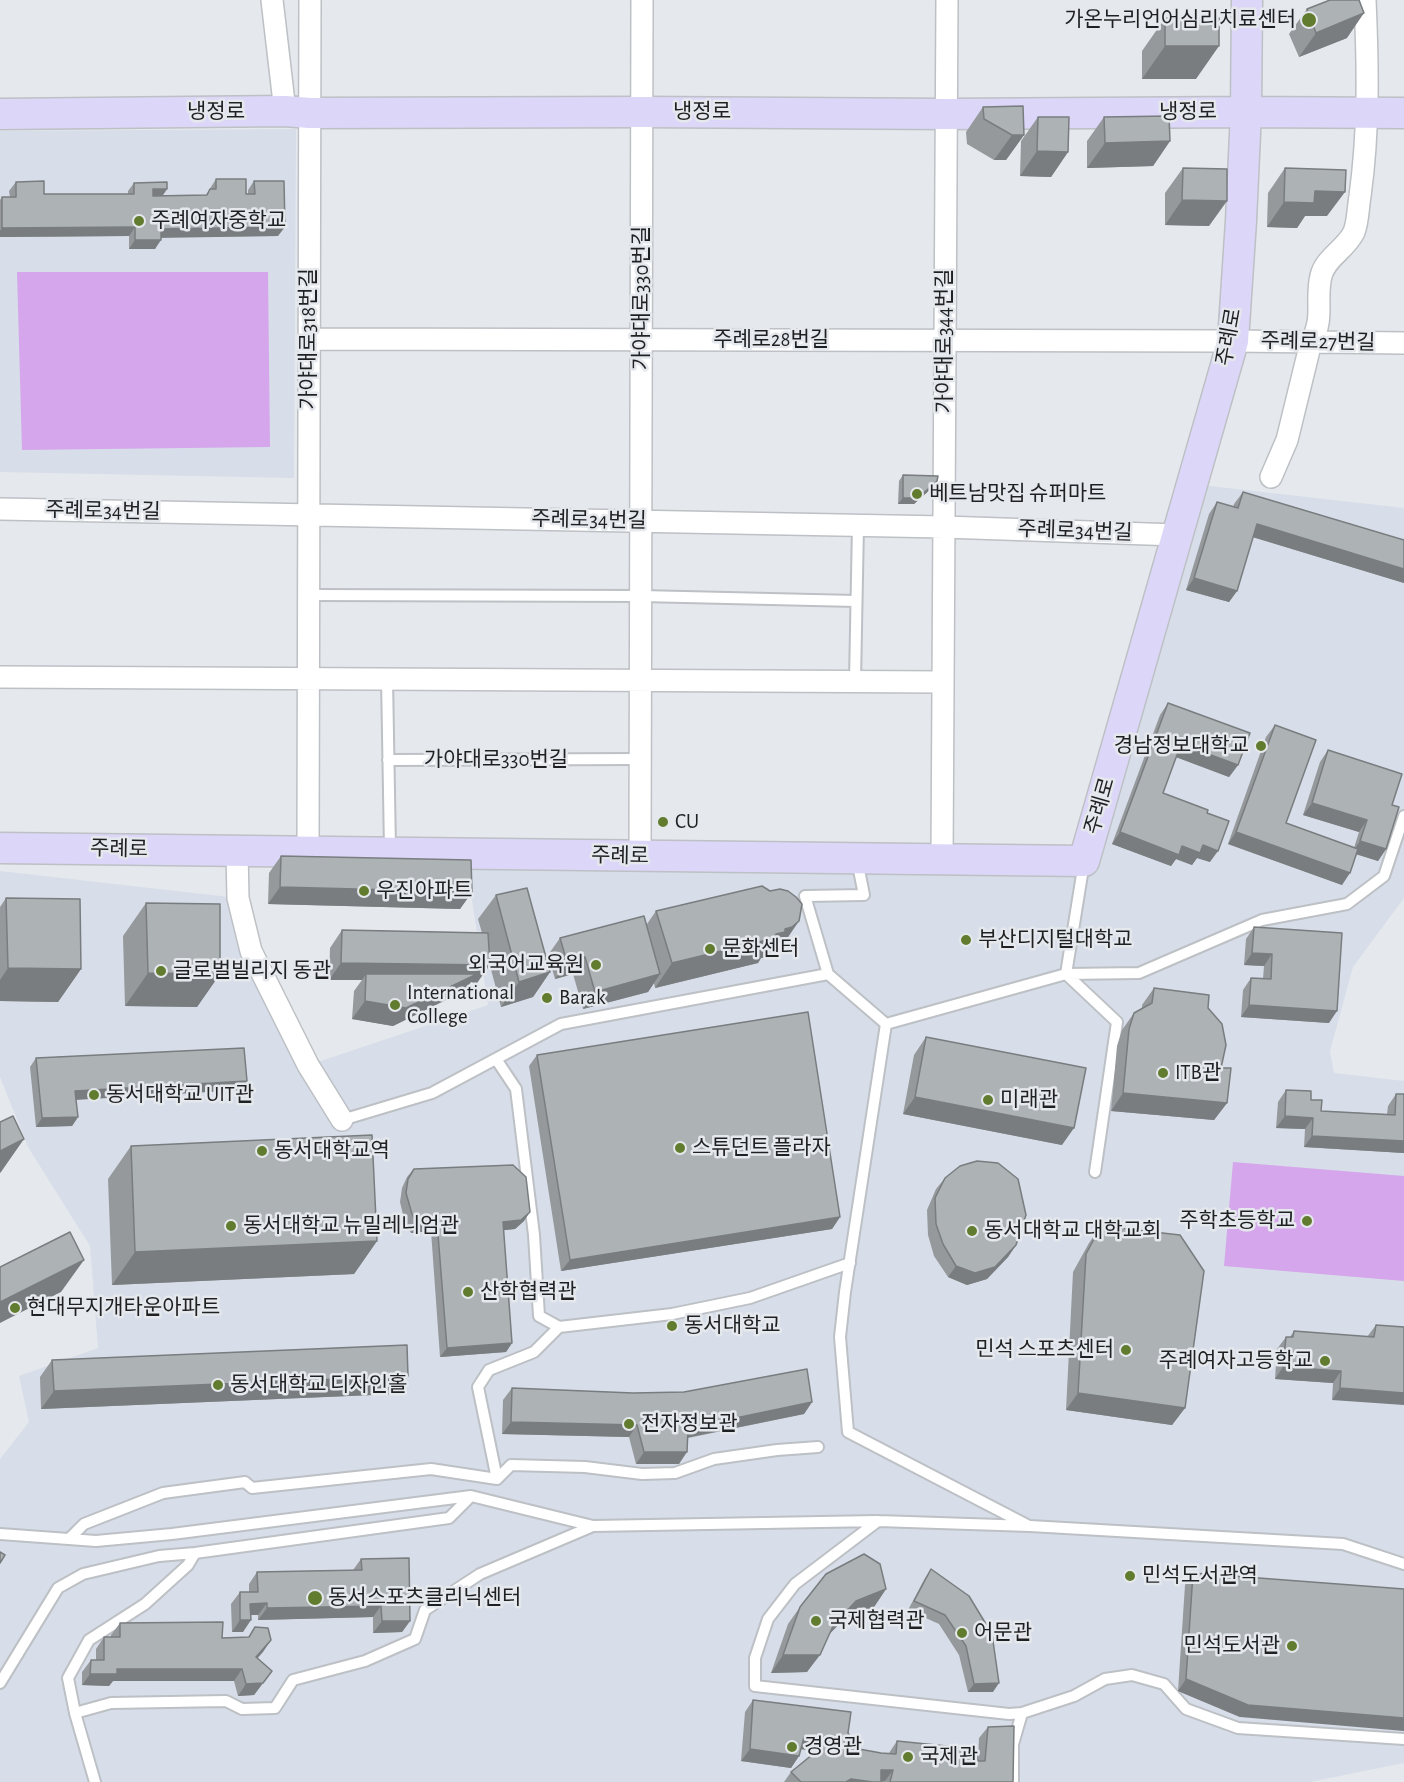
<!DOCTYPE html>
<meta charset="utf-8">
<style>
body{margin:0}
canvas{display:block;background:#e5e8ec}
</style>
<canvas width="1404" height="1782"></canvas>
<script>
const context = document.querySelector('canvas').getContext('2d');
context.lineJoin = 'round';
function fillPath(path, color) { context.fillStyle = color; context.fill(path, 'evenodd'); }
function trace(path, color, width, dash) { context.strokeStyle = color; context.lineWidth = width; context.lineCap = dash ? 'butt' : 'round'; context.setLineDash(dash || []); context.stroke(path); }
function write(font, color, halo, rows, align = 'center') {
  context.font = font + ' "Alegreya Sans","Noto Sans KR",sans-serif'; context.lineWidth = 5; context.setLineDash([]); context.textBaseline = 'middle'; context.strokeStyle = halo; context.fillStyle = color; for (const [text, x, y, turn = 0] of rows) {
    context.save(); context.translate(x, y); context.rotate((+turn || 0) * Math.PI / 180); context.textAlign = isNaN(turn) ? turn : align; if (halo) context.strokeText(text, 0, 0); context.fillText(text, 0, 0); context.restore();
  }
}
const built = new Path2D(`
 M296,129L294,478L0,472V131Z
 M1192,484L1404,508V898L1353,967L1330,1051L1334,1073L1404,1081V1763L1310,1782H0V1459L29,1422L19,1376L98,1348L90,1246L28,1147L0,1077V871L238,898L309,1065L488,1005L465,854L1084,861Z`);
const green = new Path2D(`
 M17,272H268L270,447L22,450Z
 M1233,1162L1404,1176V1281L1224,1266Z`);
const lane = new Path2D(`
 M309,595L641,596L856,601
 M387,678L390,849
 M855,681L858,525
 M388,760L640,759
 M828,974L805,896L864,895L857,860
 M1066,974L1117,1022L1095,1172
 M1066,974L1084,862
 M886,1024L1066,974L1139,973L1262,920L1347,904L1384,876L1404,816
 M496,1059L516,1089L534,1235L539,1316L559,1327L534,1352L489,1370L478,1387L497,1479
 M342,1120L432,1093L561,1024L828,974L886,1024L845,1292L840,1337L848,1432L1027,1525
 M559,1327L672,1314L750,1298L850,1263
 M497,1479L511,1465L585,1467L642,1474L675,1473L714,1459L777,1450L818,1447
 M878,1521L795,1584L768,1619L755,1658V1686L1009,1714L1022,1713L1074,1696L1105,1679L1132,1675L1164,1684L1186,1709L1238,1728L1404,1739
 M0,1534L96,1541L172,1534L471,1496L593,1526L878,1521L1030,1526L1343,1544L1404,1564
 M69,1539L84,1524L163,1493L245,1482L252,1488L431,1469L497,1479
 M0,1683L58,1588L83,1574L159,1556L195,1553L449,1518L471,1496
 M75,1713L111,1703L226,1701L242,1709L275,1708L293,1680L365,1661L415,1639L425,1610L480,1574L593,1526
 M95,1782L75,1713L68,1678L89,1640L145,1604L188,1565L195,1553
 M1013,1782V1744L1022,1713`);
const street = new Path2D(`
 M272,0L285,111
 M309,339L1233,341L1404,343
 M1271,477L1287,440L1311,342C1325,318 1315,300 1321,276C1325,258 1346,249 1354,232C1358,222 1358,208 1360,196C1369,131 1368,66 1365,0
 M0,509L944,527L1177,535
 M0,677L943,682
 M237,851L238,898L251,951L308,1065L342,1120
 M308,852L310,0
 M640,856L642,0
 M942,860L947,0`);
const secondary = new Path2D(`
 M0,114L285,111L310,113L642,112L946,114L1246,112L1404,113
 M0,848L1084,861L1233,341L1241,221L1246,112L1247,0`);
const wall = new Path2D(`
 M1307,9L1347,38L1299,57L1289,34Z
 M1165,18L1196,79H1142V51Z
 M983,107L1024,135L1006,160H994L967,144L966,132Z
 M1038,117L1068,152L1051,177L1020,176L1021,141Z
 M1104,117L1170,141L1153,166L1087,168V141Z
 M1183,168L1209,226L1165,225V193Z
 M1285,168L1327,216H1305L1297,228L1267,227L1268,193Z
 M216,179L246,194H248V190L254,181L278,236L161,237L155,249H129V236L0,237V200L2,197H10L9,191L16,182L44,194H128V191L134,183L167,189L162,196L206,195Z
 M903,475L937,481L933,487L914,504H898L899,481Z
 M1243,492L1404,540V583L1253,537L1237,591L1229,602L1186,590L1209,514L1217,502L1233,507L1234,504Z
 M1168,703L1238,765L1229,777L1176,757L1163,793L1207,813L1210,862L1197,858L1192,865L1176,859L1171,866L1112,844L1160,715Z
 M1275,725L1286,823L1354,848L1359,832L1303,815L1320,762L1328,750L1392,805L1386,849L1378,861L1357,854L1342,885L1228,844L1266,737Z
 M281,856L472,892L460,909L268,904L269,873Z
 M496,895L550,972L533,997L501,1007L489,962L477,983L471,982L464,991L393,1026L352,1019L354,991L362,980H329L330,948L342,930L482,933L478,919Z
 M6,898L81,969L58,1002L0,1001V907Z
 M146,903L220,974L197,1007L125,1006L123,936Z
 M656,911L782,946L775,952L770,953L767,957L761,958L758,963L655,988L654,983L648,992L583,1009L573,974L555,979L548,955L560,938L647,924Z
 M1254,927L1329,1023L1241,1017L1243,990L1251,978L1263,979L1264,966L1244,965L1246,939Z
 M1154,988L1208,1008L1221,1068L1227,1103L1214,1120L1111,1111L1117,1046L1122,1030L1134,1013L1142,1009V1005Z
 M926,1037L1062,1145L903,1114L914,1055Z
 M537,1055L840,1217L832,1229L561,1271L529,1066Z
 M36,1058L247,1081L240,1090L76,1100L78,1117L72,1126L36,1127L30,1067Z
 M1286,1090L1311,1100L1321,1111L1387,1114L1388,1106L1396,1094L1404,1153L1304,1147L1305,1129L1276,1128L1278,1102Z
 M131,1146L377,1241L354,1274L112,1285L108,1179Z
 M414,1169L524,1221L515,1229L503,1230L512,1343L506,1352L440,1357L431,1231L411,1233L405,1223L400,1202L402,1188L407,1177Z
 M945,1178L1016,1245L1008,1257L987,1279L967,1285L948,1277L934,1256L928,1235L927,1210L936,1189Z
 M1101,1226L1185,1408L1172,1425L1066,1410L1073,1272L1089,1243Z
 M1376,1325L1404,1327L1332,1400L1333,1383L1275,1379L1277,1349L1286,1337H1290L1294,1331L1367,1337Z
 M52,1360L408,1376L396,1394L41,1409L40,1377Z
 M512,1388L812,1402L804,1414L688,1438L679,1464H636L629,1437L502,1434L503,1400Z
 M361,1559L410,1621L402,1632L373,1633V1617L258,1620V1615H251L243,1632H232L231,1604L240,1592H249V1584L257,1572L353,1570Z
 M931,1569L993,1692H968L959,1655L939,1624L908,1610L925,1578Z
 M1193,1573L1240,1717L1178,1691L1185,1585Z
 M886,1589L874,1607L844,1619L829,1634L807,1672L771,1673L788,1624L800,1607Z
 M120,1623L222,1638L249,1637L271,1640L257,1658L272,1671L254,1695L238,1696L234,1681H113L109,1686L82,1685V1672L91,1660H96V1649L104,1637H111V1635Z
 M753,1700L848,1733L859,1749L881,1753H889L897,1741L978,1761L979,1738L988,1727L1013,1782H784L791,1772L811,1755L812,1750L801,1749L799,1756L791,1768L741,1761L745,1712Z`);
const shadedWall = new Path2D(`
 M1364,13L1347,38L1299,57L1316,33Z
 M1165,46H1219L1196,79H1142Z
 M1012,135H1024L1006,160H994Z
 M1170,141L1153,166L1087,168L1105,143Z
 M1037,151L1068,152L1051,177L1020,176Z
 M153,189H167L161,198H147Z
 M1315,191L1345,192L1327,216H1305L1297,228L1267,227L1284,202Z
 M1182,200L1227,201L1209,226L1165,225Z
 M135,227L129,236L0,237V231L2,228Z
 M285,227L278,236L155,238L161,229Z
 M135,240H161L155,249H129Z
 M937,481L933,487L914,504H898L903,498Z
 M1257,524L1404,569V583L1249,536Z
 M1194,578L1237,591L1229,602L1186,590Z
 M1181,744L1238,765L1229,777L1173,756Z
 M1312,803L1367,820L1359,832L1303,815Z
 M1120,832L1182,846L1203,845L1218,851L1210,862L1197,858L1192,865L1176,859L1171,866L1112,844Z
 M1236,832L1350,873L1342,885L1228,844Z
 M1360,841L1386,849L1378,861L1352,853Z
 M280,887L472,892L460,909L268,904Z
 M799,921L782,946L775,952L770,953L767,957L761,958L758,963L655,988L672,963L776,934Z
 M1252,953L1272,954L1264,966L1244,965Z
 M585,957L573,974L555,979L567,962Z
 M341,963L490,965L477,983L471,982L464,991L393,1026L352,1019L365,1001L366,974L362,980H329Z
 M8,968L81,969L58,1002L0,1001V980Z
 M550,972L533,997L501,1007L519,982Z
 M148,973L220,974L197,1007L125,1006Z
 M660,974L648,992L583,1009L595,992Z
 M1249,1005L1337,1011L1329,1023L1241,1017Z
 M247,1081L240,1090L69,1100L75,1091Z
 M1123,1093L1227,1103L1214,1120L1111,1111Z
 M915,1097L1074,1128L1062,1145L903,1114Z
 M1285,1116L1313,1118L1305,1129L1276,1128Z
 M78,1117L72,1126L36,1127L42,1118Z
 M1312,1136L1404,1141V1153L1304,1147Z
 M24,1139L1,1172L0,1173V1151Z
 M530,1212L524,1221L515,1229L497,1231L503,1222Z
 M840,1217L832,1229L561,1271L570,1260Z
 M437,1222L431,1231L411,1233L417,1224Z
 M377,1241L354,1274L112,1285L135,1252Z
 M1016,1245L1008,1257L987,1279L967,1285L948,1277L956,1266Z
 M84,1260L61,1292L0,1323V1302Z
 M512,1343L506,1352L440,1357L447,1348Z
 M1283,1367L1341,1371L1333,1383L1275,1379Z
 M408,1376L396,1394L41,1409L54,1391Z
 M1340,1388L1404,1393V1405L1332,1400Z
 M1078,1393L1185,1408L1172,1425L1066,1410Z
 M812,1402L804,1414L680,1439L688,1428Z
 M511,1422L637,1425L629,1437L502,1434Z
 M644,1452H687L679,1464H636Z
 M886,1589L874,1607L844,1619L821,1643L833,1626L856,1601Z
 M267,1603L258,1615H242L250,1604Z
 M381,1606L373,1617L258,1620L267,1608Z
 M240,1620H251L243,1632H232Z
 M382,1621H410L402,1632L373,1633Z
 M271,1640L263,1652L248,1669L256,1657Z
 M783,1655H820L807,1672L771,1673Z
 M117,1669H242L234,1681H113L109,1686L82,1685L90,1674Z
 M272,1671L254,1695L238,1696L246,1684Z
 M1186,1679L1404,1718V1731L1240,1717L1178,1691Z
 M999,1683L993,1692H968L974,1684Z
 M804,1737L820,1738L812,1750L795,1749Z
 M750,1749L799,1756L791,1768L741,1761Z
 M881,1770H893L885,1781L873,1782Z
 M851,1779L873,1782H846Z`);
const building = new Path2D(`
 M1330,0H1359L1364,13L1316,33L1307,9Z
 M1165,18H1219V46H1165Z
 M1023,106L1024,135H1012L984,119L983,107Z
 M1169,116L1170,141L1105,143L1104,117Z
 M1038,117H1069L1068,152L1037,151Z
 M1183,168L1227,169V201L1182,200Z
 M1285,168L1346,170L1345,192L1315,191L1314,203L1284,202Z
 M216,179H246V194H255L254,181H284L285,227L161,229V240H135V227L2,228V197H16V182L44,181V194H134V183L167,182V189H153V196L207,195L210,189H216Z
 M903,475L938,476L937,481L918,498H903Z
 M1243,492L1404,540V569L1257,524L1237,591L1194,578L1217,502L1238,508Z
 M1168,703L1250,733L1238,765L1181,744L1163,793L1208,810L1207,813L1229,821L1218,851L1203,845L1200,853L1182,846L1179,855L1120,832Z
 M1275,725L1316,740L1286,823L1358,849L1350,873L1236,832Z
 M1328,750L1402,774L1392,805L1399,807L1386,849L1360,841L1367,820L1312,803Z
 M281,856L471,860L472,892L280,887Z
 M762,886L770,891L780,889L788,891L796,897L802,904L799,921L792,927L785,929V932L776,934L775,938L672,963L656,911Z
 M527,888L550,972L519,982L496,895Z
 M6,898L80,899L81,969L8,968Z
 M146,903L220,904V974L148,973Z
 M644,916L660,974L595,992L585,957L567,962L560,938Z
 M1254,927L1342,933L1337,1011L1249,1005L1251,978L1271,979L1272,954L1252,953Z
 M342,930L488,933L490,965L341,963Z
 M366,974H477L406,1008L365,1001Z
 M1154,988L1209,995L1208,1008L1222,1024L1226,1045L1221,1068H1231L1227,1103L1123,1093L1129,1029L1134,1013L1152,1003Z
 M808,1012L840,1217L570,1260L537,1055Z
 M926,1037L1086,1068L1074,1128L915,1097Z
 M244,1048L247,1081L75,1091L78,1117L42,1118L36,1058Z
 M1286,1090L1311,1091V1100H1322L1321,1111L1395,1115L1396,1094H1404V1141L1312,1136L1313,1118L1285,1116Z
 M13,1116L24,1139L0,1151V1122Z
 M372,1135L377,1241L135,1252L131,1146Z
 M977,1161L998,1163L1018,1179L1026,1215L1016,1245L995,1267L975,1273L956,1266L943,1244L936,1224L935,1198L945,1178L960,1166Z
 M513,1165L526,1177L530,1212L521,1220L503,1222L512,1343L447,1348L437,1222L417,1224L412,1214L406,1193L408,1179L414,1169Z
 M1101,1226L1180,1235L1204,1271L1185,1408L1078,1393L1086,1254Z
 M70,1232L84,1260L0,1302V1267Z
 M1376,1325L1404,1327V1393L1340,1388L1341,1371L1283,1367L1286,1337H1293L1294,1331L1374,1337Z
 M407,1345L408,1376L54,1391L52,1360Z
 M807,1369L812,1402L688,1428L687,1452H644L637,1425L511,1422L512,1388L633,1393L684,1392Z
 M0,1552L5,1555L0,1563Z
 M864,1554L880,1564L886,1589L856,1601L833,1626L820,1655H783L800,1607L826,1574Z
 M409,1558L410,1621H382L381,1606L267,1608V1603L250,1604L251,1620H240V1592H258L257,1572L362,1570L361,1559Z
 M931,1569L969,1596L992,1634L999,1683L974,1684L966,1646L945,1615L914,1601Z
 M1193,1573L1404,1589V1718L1248,1705L1186,1679Z
 M223,1622L222,1638L249,1637L255,1627L268,1628L271,1640L256,1657L272,1671L263,1683L246,1684L242,1669H117V1674H90L91,1660H104V1637H120V1623Z
 M753,1700L851,1712L848,1733L859,1749L881,1753L896,1754L897,1741L976,1749L978,1761H985L988,1727L1014,1726L1013,1782H890L893,1770H881V1782H873L851,1779L846,1782H801L791,1772L818,1750L820,1738L804,1737L799,1756L750,1749Z`);
const markers = [
 [1309,20,8,"#627c2f"],
 [139,221,6,"#627c2f"],
 [917,494,6,"#627c2f"],
 [1261,746,6,"#627c2f"],
 [663,822,6,"#627c2f"],
 [364,891,6,"#627c2f"],
 [966,940,6,"#627c2f"],
 [710,949,6,"#627c2f"],
 [596,965,6,"#627c2f"],
 [161,971,6,"#627c2f"],
 [547,998,6,"#627c2f"],
 [395,1005,6,"#627c2f"],
 [1163,1073,6,"#627c2f"],
 [94,1095,6,"#627c2f"],
 [988,1100,6,"#627c2f"],
 [680,1148,6,"#627c2f"],
 [262,1151,6,"#627c2f"],
 [1307,1221,6,"#627c2f"],
 [231,1226,6,"#627c2f"],
 [972,1231,6,"#627c2f"],
 [468,1292,6,"#627c2f"],
 [15,1308,6,"#627c2f"],
 [672,1326,6,"#627c2f"],
 [1126,1350,6,"#627c2f"],
 [1325,1361,6,"#627c2f"],
 [218,1385,6,"#627c2f"],
 [629,1424,6,"#627c2f"],
 [1130,1576,6,"#627c2f"],
 [315,1598,8,"#627c2f"],
 [816,1621,6,"#627c2f"],
 [962,1633,6,"#627c2f"],
 [1292,1646,6,"#627c2f"],
 [792,1747,6,"#627c2f"],
 [908,1757,6,"#627c2f"]
];
const poiNames = [
 ["가온누리언어심리치료센터",1296,20,"right"],
 ["주례여자중학교",151,221],
 ["베트남맛집 슈퍼마트",929,494],
 ["경남정보대학교",1249,746,"right"],
 ["CU",675,822],
 ["우진아파트",376,891],
 ["부산디지털대학교",978,940],
 ["문화센터",722,949],
 ["외국어교육원",584,965,"right"],
 ["글로벌빌리지 동관",173,971],
 ["International",407,993],
 ["College",407,1017],
 ["Barak",559,998],
 ["ITB관",1175,1073],
 ["동서대학교 UIT관",106,1095],
 ["미래관",1000,1100],
 ["스튜던트 플라자",692,1148],
 ["동서대학교역",274,1151],
 ["주학초등학교",1295,1221,"right"],
 ["동서대학교 뉴밀레니엄관",243,1226],
 ["동서대학교 대학교회",984,1231],
 ["산학협력관",480,1292],
 ["현대무지개타운아파트",27,1308],
 ["동서대학교",684,1326],
 ["민석 스포츠센터",1114,1350,"right"],
 ["주례여자고등학교",1313,1361,"right"],
 ["동서대학교 디자인홀",230,1385],
 ["전자정보관",641,1424],
 ["민석도서관역",1142,1576],
 ["동서스포츠클리닉센터",328,1598],
 ["국제협력관",828,1621],
 ["어문관",974,1633],
 ["민석도서관",1280,1646,"right"],
 ["경영관",804,1747],
 ["국제관",920,1757]
];
const streetNames = [
 ["냉정로",216,112],
 ["냉정로",702,112],
 ["냉정로",1188,112,-1],
 ["가야대로330번길",642,298,-90],
 ["주례로",1229,337,-80],
 ["가야대로318번길",309,339,-90],
 ["주례로28번길",771,340],
 ["가야대로344번길",945,341,-90],
 ["주례로27번길",1318,342,1],
 ["주례로34번길",103,511,1],
 ["주례로34번길",589,520,1],
 ["주례로34번길",1075,531,2],
 ["가야대로330번길",496,760],
 ["주례로",1100,806,-74],
 ["주례로",119,849,1],
 ["주례로",620,856,1]
];
fillPath(built, '#d7dee9');
fillPath(green, '#d5a6eb');
trace(lane, '#bdc0c4', 14);
trace(street, '#bdc0c4', 24);
trace(secondary, '#bdc0c4', 33);
trace(lane, '#fff', 10);
trace(street, '#fff', 21);
trace(secondary, '#dcd6f8', 30);
fillPath(wall, '#95999c');
fillPath(shadedWall, '#797d7f');
fillPath(building, '#adb2b5');
trace(building, '#797d7f', 1.5);
for (const [x, y, r, color] of markers) { const dot = new Path2D(); dot.arc(x, y, r, 0, 2 * Math.PI); context.fillStyle = color; context.fill(dot); trace(dot, '#e5e8ec', 2); }
write('21px', '#1f2022', '#e5e8ec', poiNames, 'left');
write('21px', '#1f2022', '#e5e8ec', streetNames);
</script>
